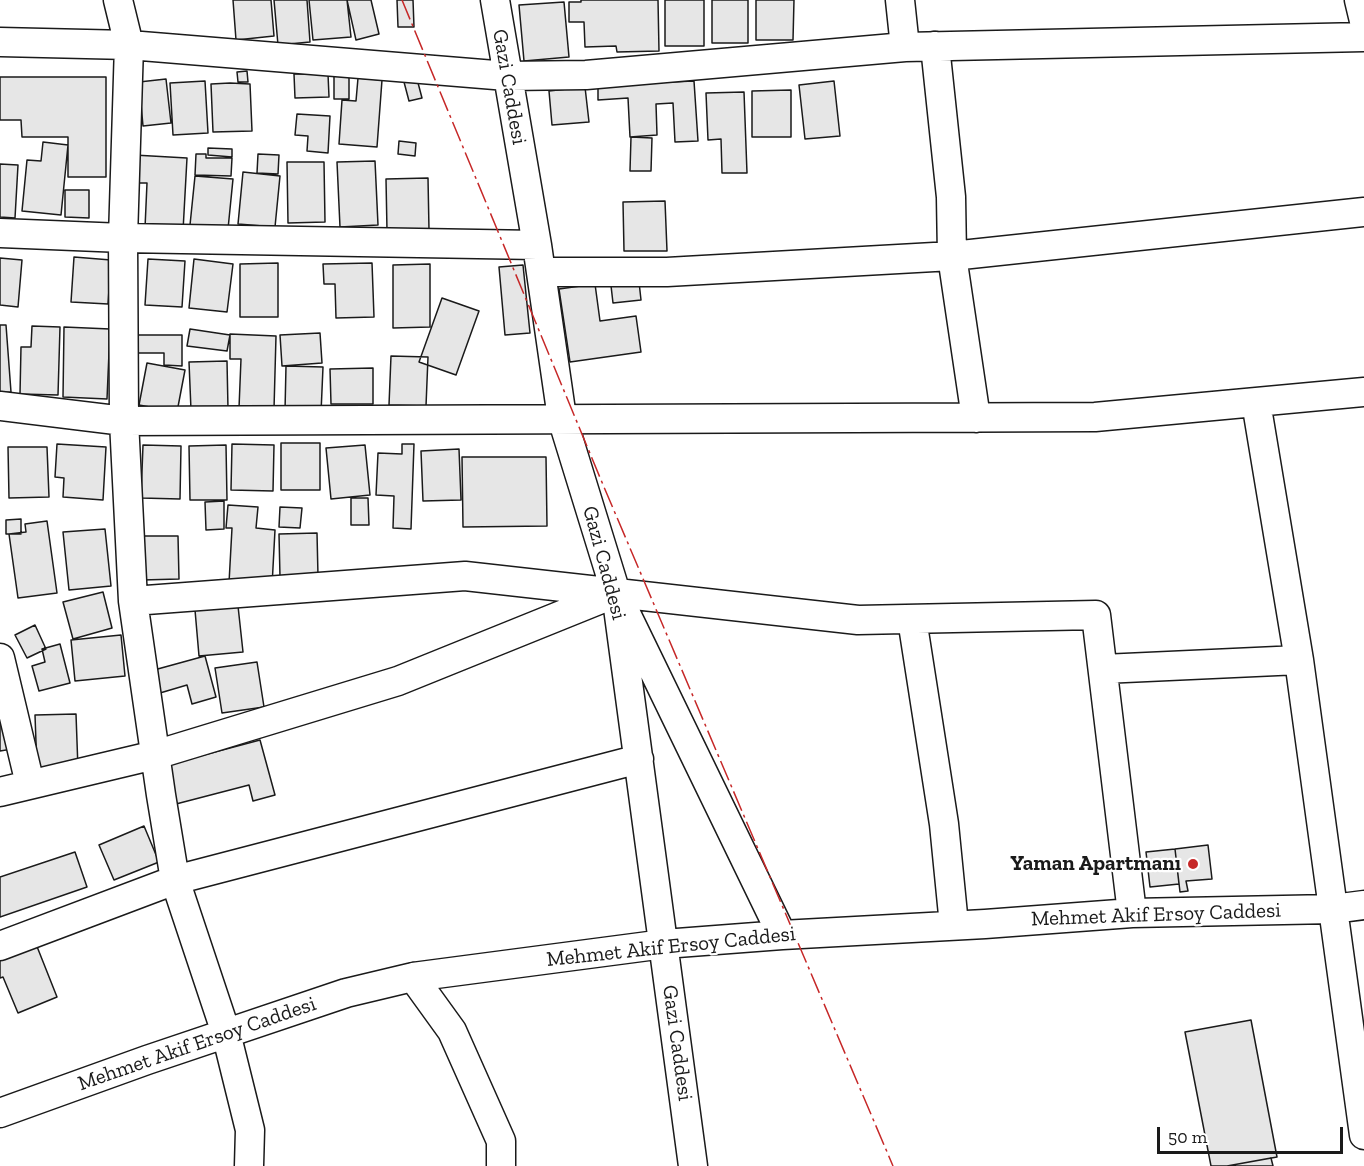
<!DOCTYPE html>
<meta charset="utf-8">
<style>
body{margin:0}
#map{position:relative;width:1364px;height:1166px;overflow:hidden;background:#fff;font-family:"Zilla Slab",serif}
canvas{display:block}
.scale{position:absolute;left:1157px;top:1127px;width:186px;height:27px;box-sizing:border-box;border:3px solid #1a1a1a;border-top:0;padding-left:8px;font-size:18px;line-height:21px;white-space:nowrap;color:#1a1a1a;-webkit-text-stroke:4px #fff;paint-order:stroke}
</style>
<div id="map">
<canvas width="1364" height="1166"></canvas>
<div class="scale">50 m</div>
</div>
<script>
const context = document.querySelector('canvas').getContext('2d');
context.lineJoin = 'round';
function fillPath(path, color) { context.fillStyle = color; context.fill(path, 'evenodd'); }
function trace(path, color, width, dash) { context.strokeStyle = color; context.lineWidth = width; context.lineCap = dash ? 'butt' : 'round'; context.setLineDash(dash || []); context.stroke(path); }
function write(font, color, halo, rows, align = 'center') {
  context.font = font + ' "Zilla Slab",serif'; context.lineWidth = 4.5; context.setLineDash([]); context.textBaseline = 'middle'; context.strokeStyle = halo; context.fillStyle = color; for (const [text, x, y, turn = 0] of rows) {
    context.save(); context.translate(x, y); context.rotate((+turn || 0) * Math.PI / 180); context.textAlign = isNaN(turn) ? turn : align; if (halo) context.strokeText(text, 0, 0); context.fillText(text, 0, 0); context.restore();
  }
}
const building = new Path2D(`
 M233,0H271L274,36L236,40Z
 M274,0H307L310,42L278,45Z
 M309,0H347L351,37L313,40Z
 M347,0H371L379,34L356,40Z
 M397,0H413L414,27H398Z
 M581,0H658L659,51L617,52L616,46L585,47L584,22H569V2H581Z
 M665,0H704V46H665Z
 M712,0H748V43H712Z
 M756,0H794L793,40H756Z
 M564,2L569,57L524,61L519,5Z
 M247,71L248,82H238L237,72Z
 M294,74H328L329,97L295,98Z
 M334,74H349V99H334Z
 M0,77H106V177H68V137H22L21,120H0Z
 M358,78L382,80L377,147L339,144L342,100L356,101Z
 M166,79L171,123L143,126L139,82Z
 M417,79L422,98L409,101L404,82Z
 M205,81L208,133L173,135L170,83Z
 M694,81L698,141L675,142L673,103L656,104L657,135L630,137L628,98L598,100V85Z
 M834,81L840,136L805,139L799,85Z
 M230,83L250,84L252,131L213,132L211,84Z
 M585,87L589,122L552,125L549,91Z
 M791,90V137H752V91Z
 M744,92L747,173H722L721,139L708,140L706,93Z
 M297,114L330,116L328,153L307,151L308,136L295,135Z
 M631,137L652,138L651,171H630Z
 M399,141L416,143L415,156L398,154Z
 M43,142L68,145L61,215L22,211L27,160L41,161Z
 M208,148L232,149V157L208,155Z
 M196,154H206V158H232L231,176L195,175Z
 M258,154L279,155L278,174L257,173Z
 M134,155L187,158L183,231L145,228L147,183H133Z
 M375,161L378,225L340,227L337,162Z
 M287,162H324L325,222L288,223Z
 M0,164L18,165L15,218L0,217Z
 M243,172L280,176L275,227L238,224Z
 M195,176L233,179L228,229L190,225Z
 M428,178L429,230L387,231L386,179Z
 M65,190H89V218L65,217Z
 M665,201L667,251H624L623,202Z
 M74,257L111,260L108,304L71,302Z
 M0,258L22,260L18,307L0,305Z
 M148,259L185,261L182,307L145,305Z
 M194,259L233,264L227,312L189,308Z
 M278,263V317H240V264Z
 M372,263L374,317L336,318L335,284H324L323,264Z
 M430,264V327L393,328V265Z
 M523,265L530,333L505,335L499,267Z
 M638,273L641,300L613,303L610,277Z
 M595,284L600,321L636,316L641,352L570,362L559,289Z
 M442,298L479,311L456,375L419,362Z
 M0,325H6L11,392L0,393Z
 M32,326L60,327L58,395L20,394L21,347H31Z
 M64,327L110,329L107,399L63,397Z
 M190,329L230,335L227,351L187,346Z
 M320,333L322,363L282,366L280,335Z
 M230,334L276,336L274,409L239,408L241,359H230Z
 M136,335H182V366L164,365V353H136Z
 M391,356L428,357L426,406L389,405Z
 M227,361L228,409L191,410L189,362Z
 M147,363L185,370L177,412L139,405Z
 M286,366L323,367L321,413L285,411Z
 M373,368V404H331L330,369Z
 M281,443H320V490H281Z
 M57,444L106,447L103,500L63,497L64,478L55,477Z
 M232,444L274,445L273,491L231,490Z
 M402,444H414L411,529L393,528L394,496L376,495L378,453L402,454Z
 M143,445L181,446L180,499L141,498Z
 M226,445L227,500H190L189,446Z
 M365,445L370,495L331,499L326,448Z
 M8,447H47L49,497L9,498Z
 M459,449L461,500L423,501L421,451Z
 M462,457H546L547,526L463,527Z
 M351,498H368L369,525H351Z
 M224,501V529L206,530L205,502Z
 M228,505L258,507L256,528L275,530L272,586L229,583L232,528H226Z
 M280,507L302,508L300,528L279,527Z
 M21,519V534H6V520Z
 M47,521L57,593L18,598L9,534L26,532L25,524Z
 M105,529L111,586L69,590L63,532Z
 M317,533L318,576L280,577L279,534Z
 M141,536H178L179,579L142,580Z
 M103,592L112,628L73,639L63,602Z
 M238,606L243,652L199,656L195,610Z
 M35,625L46,649L27,658L15,635Z
 M121,635L125,676L75,681L71,640Z
 M60,644L70,683L39,691L32,666L45,662L42,649Z
 M205,656L216,697L192,704L187,685L160,693L154,670Z
 M257,662L264,707L222,713L215,668Z
 M0,704L18,748L0,751Z
 M76,714L78,769L37,770L35,715Z
 M260,740L275,795L253,801L249,785L176,804L166,765Z
 M144,826L159,862L114,880L99,845Z
 M1208,845L1212,879L1186,881L1188,891L1180,892L1175,849Z
 M1175,849L1179,884L1150,887L1146,852Z
 M75,852L87,887L0,917V877Z
 M36,944L57,997L18,1013L3,977L0,978V959Z
 M1251,1020L1277,1157L1227,1166H1211L1185,1032Z
 M1271,1158L1273,1166H1227Z`);
const minor = new Path2D(`
 M118,0L129,45L123,238L124,421L133,601L161,795L175,880L226,1033L250,1130L249,1166
 M495,0L537,245L562,418L616,593L693,1166
 M900,0L905,47
 M1359,0L1364,21
 M0,42L129,45L507,76L586,75L905,47L1364,37
 M935,46L951,197L952,256L976,418
 M0,233L123,238L537,245
 M541,272H667L952,256L1364,212
 M1256,402L1299,660L1364,1135
 M0,406L124,421L1095,417L1364,392
 M133,601L465,576L858,620L1096,615L1132,913
 M912,619L944,824L954,925
 M0,658L30,784
 M1103,669L1299,660
 M0,792L155,755L398,681L616,593L782,935
 M0,946L175,880L639,759
 M413,977L452,1031L501,1141V1166
 M0,1113L147,1060L346,993L413,977L664,944L782,935L985,924L1132,913L1333,909L1364,905`);
const power = new Path2D(`
 M402,0L601,480L893,1166`);
const markers = [
 [1193,864,6,"#c62828"]
];
const streetNames = [
 ["Gazi Caddesi",509,87,80],
 ["Gazi Caddesi",604,563,75],
 ["Mehmet Akif Ersoy Caddesi",1156,915,-2],
 ["Mehmet Akif Ersoy Caddesi",671,947,-6],
 ["Gazi Caddesi",677,1043,82],
 ["Mehmet Akif Ersoy Caddesi",197,1044,-19]
];
const poiNames = [
 ["Yaman Apartmanı",1181,864]
];
fillPath(building, '#e6e6e6');
trace(building, '#1a1a1a', 1.5);
trace(minor, '#1a1a1a', 31);
trace(minor, '#fff', 28);
trace(power, '#c62828', 1.5, [21, 4.5, 3, 4.5]);
for (const [x, y, r, color] of markers) { const dot = new Path2D(); dot.arc(x, y, r, 0, 2 * Math.PI); context.fillStyle = color; context.fill(dot); trace(dot, '#fff', 2); }
write('21px', '#1a1a1a', '#fff', streetNames);
write('bold 21px', '#1a1a1a', '#fff', poiNames, 'right');
</script>
